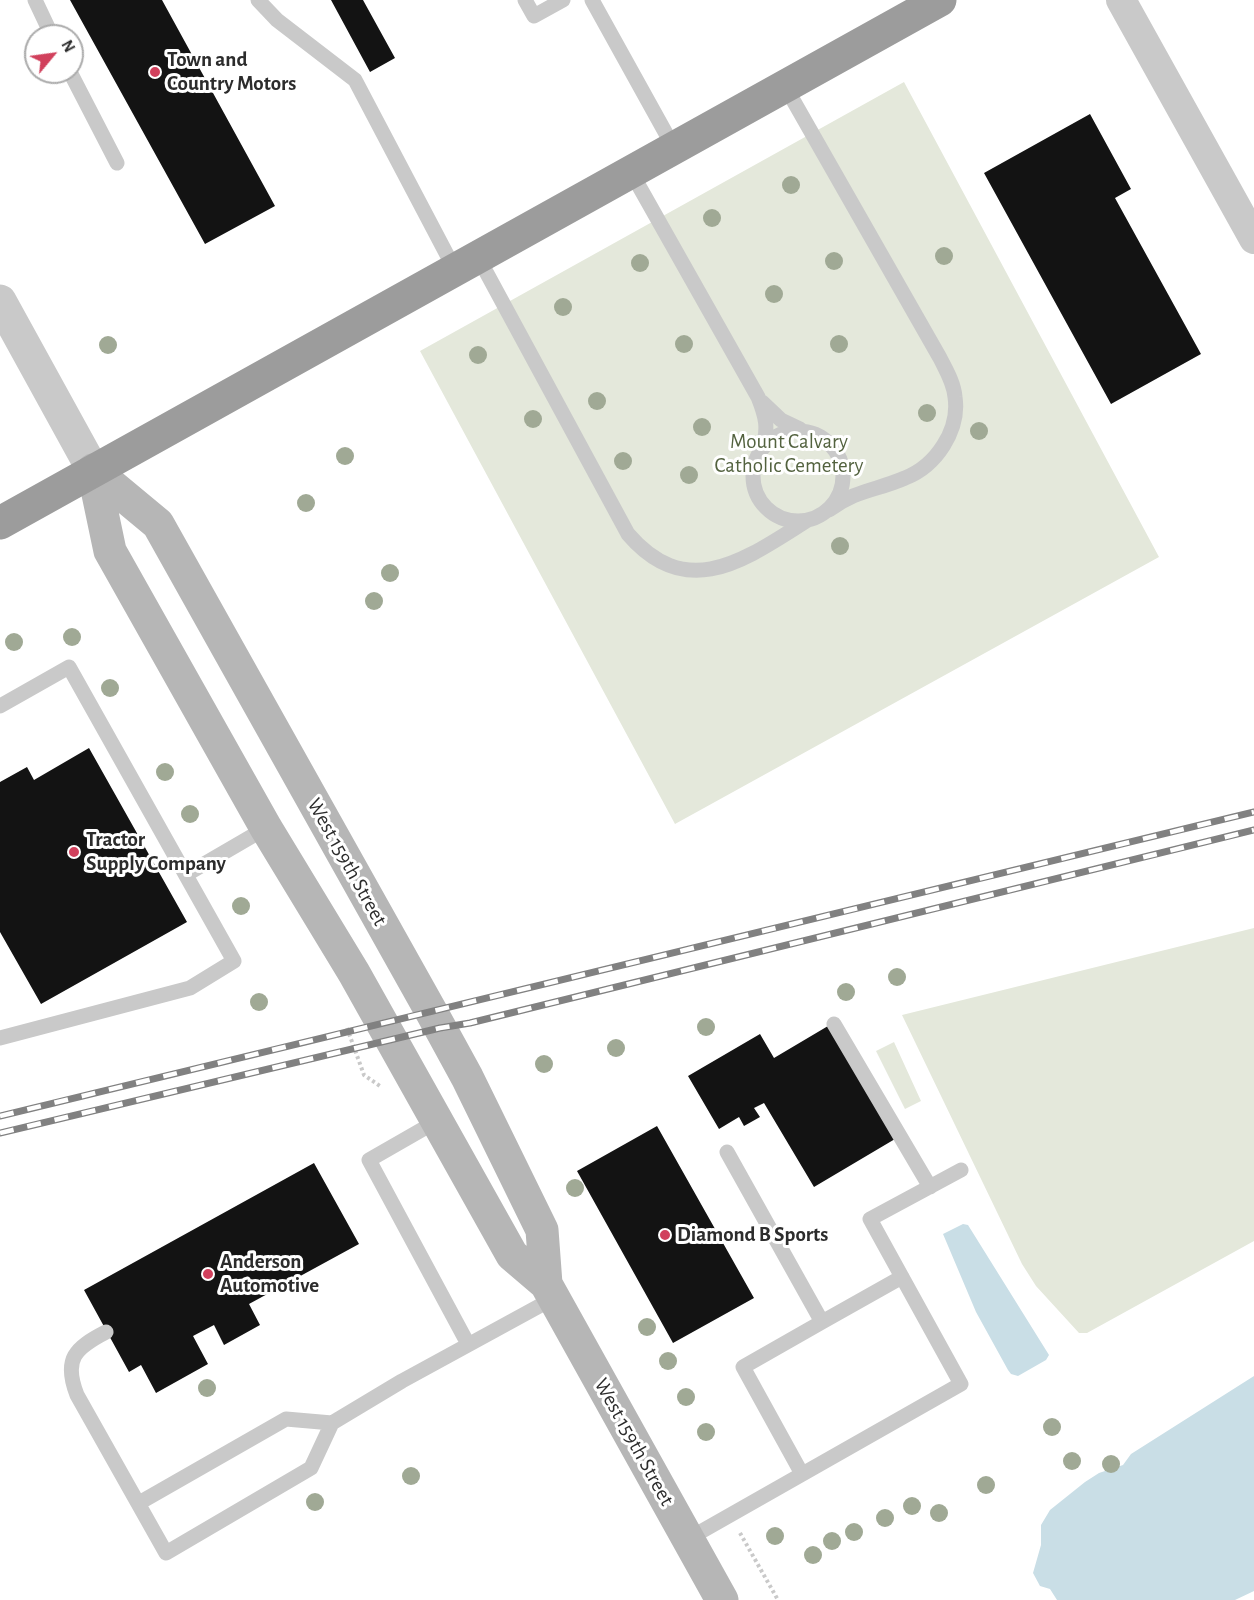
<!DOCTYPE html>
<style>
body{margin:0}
#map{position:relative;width:1254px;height:1600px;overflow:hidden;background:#fff;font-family:"Alegreya Sans",sans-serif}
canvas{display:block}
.north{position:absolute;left:24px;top:24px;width:60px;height:60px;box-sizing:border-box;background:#fff;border:2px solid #ababab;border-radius:50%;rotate:61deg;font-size:16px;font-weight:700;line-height:24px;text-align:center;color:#2c2c2c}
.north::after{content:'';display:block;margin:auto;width:21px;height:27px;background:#d1405c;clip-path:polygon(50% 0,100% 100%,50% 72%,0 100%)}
</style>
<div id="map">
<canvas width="1254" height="1600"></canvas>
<div class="north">N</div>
</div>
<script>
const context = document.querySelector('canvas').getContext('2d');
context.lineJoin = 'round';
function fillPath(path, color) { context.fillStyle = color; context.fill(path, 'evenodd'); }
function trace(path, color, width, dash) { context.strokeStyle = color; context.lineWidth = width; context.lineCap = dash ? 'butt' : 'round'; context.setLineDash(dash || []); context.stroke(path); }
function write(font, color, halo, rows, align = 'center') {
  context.font = font + ' "Alegreya Sans",sans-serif'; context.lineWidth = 6; context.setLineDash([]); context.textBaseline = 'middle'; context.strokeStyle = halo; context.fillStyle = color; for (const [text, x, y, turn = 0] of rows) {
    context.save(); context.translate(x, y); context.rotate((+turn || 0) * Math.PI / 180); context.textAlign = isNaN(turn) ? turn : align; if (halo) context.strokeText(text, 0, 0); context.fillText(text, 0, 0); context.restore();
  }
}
const green = new Path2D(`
 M904,82L1159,557L675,824L420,351Z
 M1254,928V1241L1087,1333H1079L1036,1286L1022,1264L902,1015Z
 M894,1042L921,1101L905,1109L876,1051Z`);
const water = new Path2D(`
 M963,1224L968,1225L1049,1355L1046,1360L1018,1376L1011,1374L1008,1370L976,1312L943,1234Z
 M1254,1376V1591L1235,1600H1057L1050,1589L1040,1586L1033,1573L1041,1545V1525L1050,1510L1085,1482L1099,1473L1123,1465L1131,1454Z`);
const building = new Path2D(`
 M70,0H162L275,206L205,244Z
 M331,0H363L395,58L370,72Z
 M1090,114L1131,189L1115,198L1201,354L1111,404L984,173Z
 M89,748L187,922L41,1004L0,932V782L27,767L34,780Z
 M828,1026L895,1139L814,1187L764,1103L754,1108L760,1117L744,1126L739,1117L719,1129L688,1076L760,1034L774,1058Z
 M657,1126L754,1298L673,1343L577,1171Z
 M314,1163L359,1244L249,1304L260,1325L224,1345L214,1325L193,1336L208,1364L156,1393L141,1365L129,1372L84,1290Z`);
const path = new Path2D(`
 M347,1028L364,1075L380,1086
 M740,1533L778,1600`);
const service = new Path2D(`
 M35,0L52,36
 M258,0L277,20L355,80L455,270
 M525,0L534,16L563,0
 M592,0L674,148
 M70,72L117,163
 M785,86L940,358C946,370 954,383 955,397C960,430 936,466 905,478C875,491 858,489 829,510
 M631,172L758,397C766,417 769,429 762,448
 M478,257L628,534C688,604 747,558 808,520
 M762,402L781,420L800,429
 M753 476a45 45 0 1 1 90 0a45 45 0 1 1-90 0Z
 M0,706L69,667L234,961L190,988L0,1038
 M187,874L266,828
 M834,1024L930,1187
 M437,1121L369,1160L468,1344
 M727,1152L822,1322L902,1277
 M106,1332C75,1348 63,1359 77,1395L166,1553L311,1468L332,1423L402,1381L554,1298
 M802,1474L743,1367L822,1322
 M139,1503L286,1419L332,1423
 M688,1539L961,1384L870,1219L961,1170`);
const minor = new Path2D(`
 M1121,0L1254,239`);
const tertiary = new Path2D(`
 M0,301L93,470`);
const secondary = new Path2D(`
 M93,470L110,551L266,828L354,973L512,1255L546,1284L722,1600
 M93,470L158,524L432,1013L467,1077L542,1230L546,1284`);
const trunk = new Path2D(`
 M0,523L940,0`);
const rail = new Path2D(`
 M0,1116L1254,812
 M0,1133L440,1028L470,1023L1254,830`);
const trees = [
 [791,185],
 [712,218],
 [944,256],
 [834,261],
 [640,263],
 [774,294],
 [563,307],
 [684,344],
 [839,344],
 [108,345],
 [478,355],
 [597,401],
 [927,413],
 [533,419],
 [702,427],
 [979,431],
 [345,456],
 [623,461],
 [689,475],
 [306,503],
 [840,546],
 [390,573],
 [374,601],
 [72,637],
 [14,642],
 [110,688],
 [165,772],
 [190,814],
 [241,906],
 [897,977],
 [846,992],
 [259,1002],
 [706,1027],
 [616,1048],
 [544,1064],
 [575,1188],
 [647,1327],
 [668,1361],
 [207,1388],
 [686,1397],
 [1052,1427],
 [706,1432],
 [1072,1461],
 [1111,1464],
 [411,1476],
 [986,1485],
 [315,1502],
 [912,1506],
 [939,1513],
 [885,1518],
 [854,1532],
 [775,1536],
 [832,1541],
 [813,1555]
];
const markers = [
 [155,72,6,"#d1405c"],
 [74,852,6,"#d1405c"],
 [665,1235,6,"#d1405c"],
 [208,1274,6,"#d1405c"]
];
const poiNames = [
 ["Town and",167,60],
 ["Country Motors",167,84],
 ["Tractor",86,840],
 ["Supply Company",86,864],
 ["Diamond B Sports",677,1235],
 ["Anderson",220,1262],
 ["Automotive",220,1286]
];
const parkNames = [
 ["Mount Calvary",789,442],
 ["Catholic Cemetery",789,466]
];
const streetNames = [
 ["West 159th Street",347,862,61],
 ["West 159th Street",634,1442,61]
];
fillPath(green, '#e4e8db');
fillPath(water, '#c9dee6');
fillPath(building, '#131313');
trace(path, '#c9c9c9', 4, [3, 3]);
trace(service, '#c9c9c9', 15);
trace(minor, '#c9c9c9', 30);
trace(tertiary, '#c9c9c9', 33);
trace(secondary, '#b6b6b6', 33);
trace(trunk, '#9c9c9c', 33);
trace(rail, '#818181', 7);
trace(rail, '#fff', 4.5, [14]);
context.fillStyle = '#a0a995';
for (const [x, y] of trees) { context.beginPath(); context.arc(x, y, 9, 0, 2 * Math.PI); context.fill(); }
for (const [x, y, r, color] of markers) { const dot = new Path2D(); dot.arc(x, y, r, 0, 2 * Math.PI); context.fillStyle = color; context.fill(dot); trace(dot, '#fff', 2); }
write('bold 21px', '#2c2c2c', '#fff', poiNames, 'left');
write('21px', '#53623f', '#fff', parkNames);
write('21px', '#2c2c2c', '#fff', streetNames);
</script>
